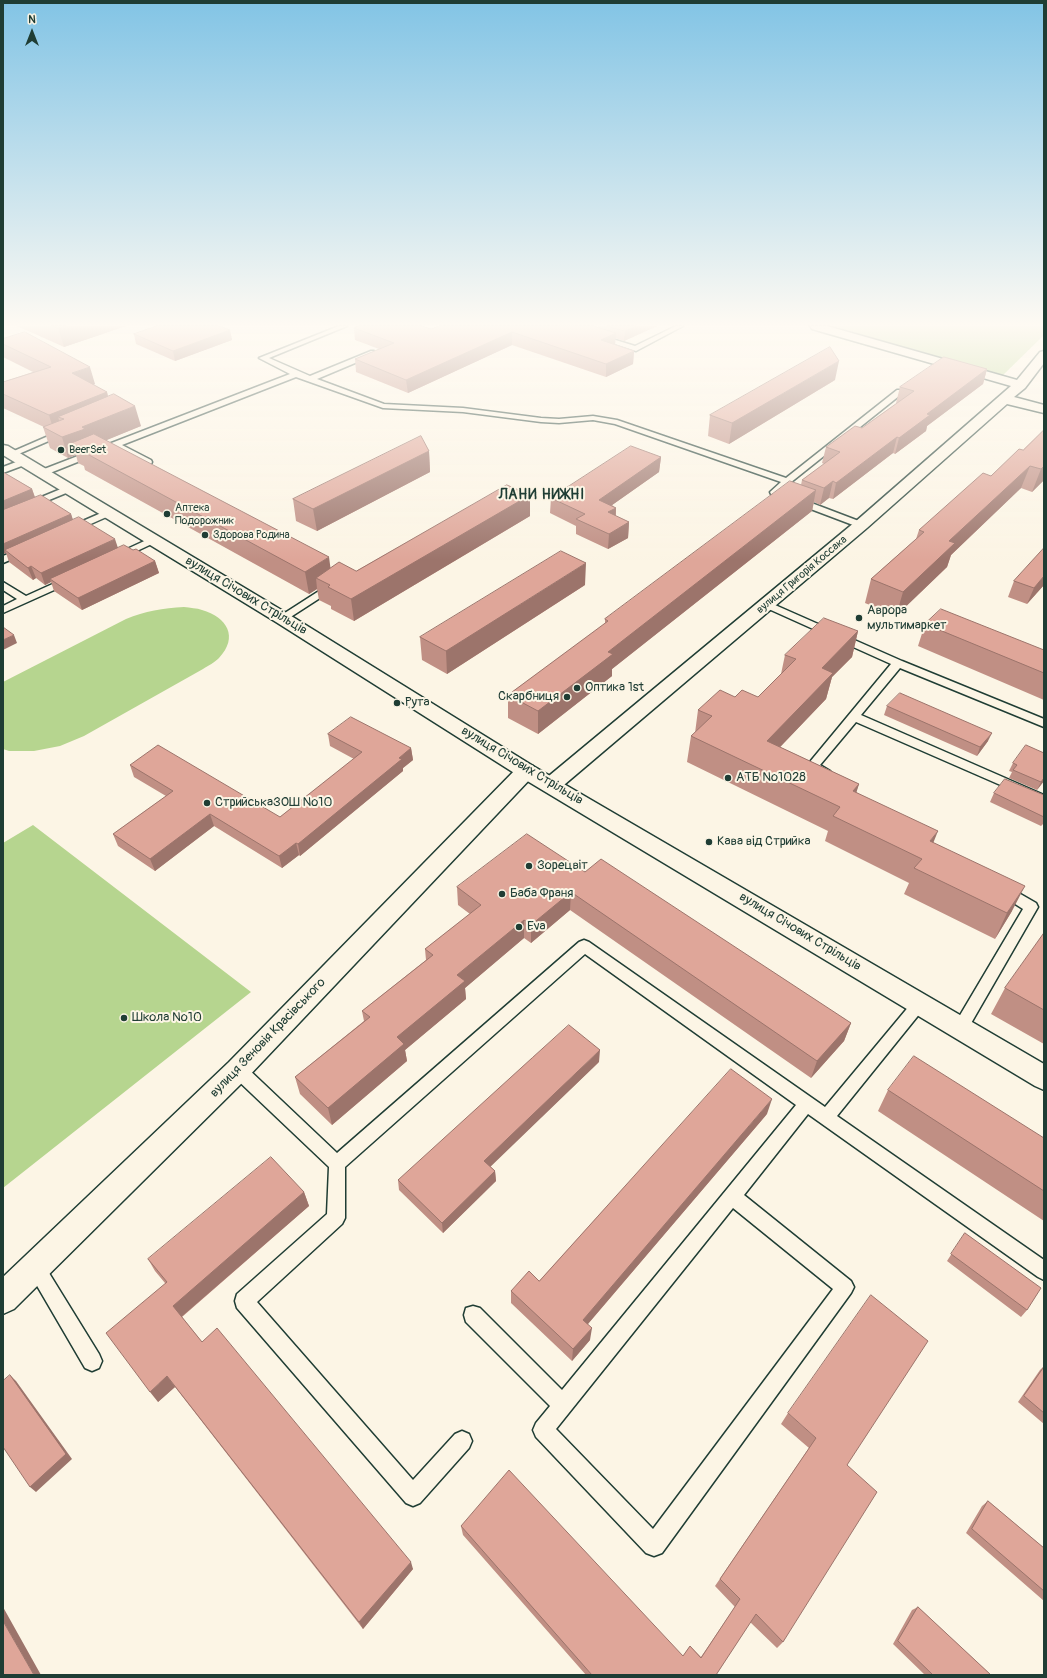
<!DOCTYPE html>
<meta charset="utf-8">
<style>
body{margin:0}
#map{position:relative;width:1047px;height:1678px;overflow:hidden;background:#fcf5e5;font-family:Pangolin,sans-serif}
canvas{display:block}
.frame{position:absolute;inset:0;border:4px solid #1f3d34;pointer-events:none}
.north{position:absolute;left:12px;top:12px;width:40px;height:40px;-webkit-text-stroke:3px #fcf5e5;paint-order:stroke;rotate:0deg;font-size:11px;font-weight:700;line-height:16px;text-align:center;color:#1f3d34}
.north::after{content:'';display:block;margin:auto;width:14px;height:18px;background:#1f3d34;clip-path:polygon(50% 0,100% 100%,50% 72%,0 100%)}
</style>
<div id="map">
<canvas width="1047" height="1678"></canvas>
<div class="frame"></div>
<div class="north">N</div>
</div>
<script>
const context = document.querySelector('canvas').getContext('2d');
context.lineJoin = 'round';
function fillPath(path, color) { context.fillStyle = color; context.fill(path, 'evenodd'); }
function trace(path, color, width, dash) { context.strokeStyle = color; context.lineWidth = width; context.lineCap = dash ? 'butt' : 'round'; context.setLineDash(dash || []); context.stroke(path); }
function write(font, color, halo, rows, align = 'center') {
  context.font = font + ' Pangolin,sans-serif'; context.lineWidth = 4; context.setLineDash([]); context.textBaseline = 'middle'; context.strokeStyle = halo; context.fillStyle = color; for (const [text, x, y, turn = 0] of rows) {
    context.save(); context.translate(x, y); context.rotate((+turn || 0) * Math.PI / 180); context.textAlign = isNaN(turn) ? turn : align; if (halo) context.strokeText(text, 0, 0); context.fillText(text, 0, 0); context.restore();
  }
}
const green = new Path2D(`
 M833,326H1044V335L1000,378Z
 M184,607C190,608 197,608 202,610C227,617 239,637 219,658C215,662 208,666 203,669L84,736L60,746L34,751H9L3,749V682L126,619C145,611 163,608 184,607Z
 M33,825L251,992L3,1188V843Z`);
const lane = new Path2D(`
 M339,326H347L269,358L310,376L371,351H374V355L317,379L384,404L463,408L541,418L559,419L593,416L617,420L786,478L897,390H903L904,392L780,491L864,523L866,525L861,528L771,494L770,492L781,482L615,424L593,420L559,423L541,422L463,412L383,408L296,377L122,445L151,460L152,462L151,464H145L115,447L45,475H39L38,473L39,471L290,374L259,358Z
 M561,326H570L635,346L676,326H683L636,351Z
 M60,431H66L67,433L14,456L11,457L7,454Z
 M24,459L28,462L27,464L3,473V467Z
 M68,486L71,487L72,489L71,491L3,519V513Z
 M108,510L113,513L111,515L75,531L72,532L67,529L69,527Z
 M153,537L156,538L158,540L156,542L120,559L117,560L112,557L114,555Z
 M23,548L28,551L26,553L3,563V556Z
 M68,577L73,580L72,582L3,613V606L17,599L3,590V582L26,596Z
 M333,582L337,583L338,585L337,587L286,620H278L277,618Z
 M766,601L902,661L1044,719V727L900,668L861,715L1044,795V804L856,722L820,765L830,771L832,774L830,777C823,779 811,773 807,766L809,763L891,664L762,606L761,604Z
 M1003,884L1036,903L1038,907L966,1032L961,1033L956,1032L953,1027L956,1022L1023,909L998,893L996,889L998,885Z
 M584,940L589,942L825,1107L915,999L920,997L925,999L927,1003L925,1007L837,1116L1044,1260V1280L1038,1277L808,1114L744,1195L851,1281L854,1287L851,1293L662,1553L654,1556L646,1553L536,1437L533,1430L536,1423L550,1406L466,1322L464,1315L466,1308L473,1306L480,1308L562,1390L796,1105L585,954L345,1167V1218L342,1224L257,1302L413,1480L455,1434L462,1431L469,1434L472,1441L469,1448L420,1503L413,1506L406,1503L237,1308L235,1301L237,1294L327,1214L329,1167L232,1075L230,1070L232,1065L238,1063L244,1065L337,1153L579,942ZM733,1208L833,1289L653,1529L556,1429Z
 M35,1257L41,1260L99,1354L102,1361L99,1368L92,1371L85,1368L29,1272L26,1266L29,1260Z`);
const street = new Path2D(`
 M810,326H827L1017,380L1040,352L1044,351V363L1025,388L1014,397L1044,405V413L1007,404L867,528L558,790L551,792L544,790L541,785L544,780L855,522L1011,386L812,329Z
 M526,764L533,766L536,771L533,776L247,1078L14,1309L3,1314V1277L229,1062L519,766Z`);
const secondary = new Path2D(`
 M3,445L8,446L288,614L533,766L1044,1064V1090L1035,1086L519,776L276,622L3,455Z`);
const wall = new Path2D(`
 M17,326H126L64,347Z
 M586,326L598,327V326H657L624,341L615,338V345L634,351L633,364L606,377L512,345L408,393L356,372L355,359L379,349L355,340L354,328L431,329Z
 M230,330L232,340L175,361L136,344L134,334Z
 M3,339L95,384L93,385L107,392L108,397L141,426L106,440L331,568L356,571L530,495V516L354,621L331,609V606L319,600L317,589L309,594L85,470L84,466L78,463L76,455L68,458L50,448L43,427H44L3,408V382L33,372L3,357Z
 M987,369L983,384L927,426L926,431L895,454L893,453L833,499L829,498L820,505L814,502L812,511L612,669V676L538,734L508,718V695L605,624V619L801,485L802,480L824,464L822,463L826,447L862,428L897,403H896L900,387Z
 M835,380L729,444L708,436L710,415Z
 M1044,430V480L1032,492L1021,488L951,555L947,567L896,616L865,603L871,579L916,539L919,530L991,476L1023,450Z
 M429,451L430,472L317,531L296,521L293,499Z
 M661,457L659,472L612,505L616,508V516L629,522L628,538L608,549L576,534V526L550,513L551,498Z
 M3,472L32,489L35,497L71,514L73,520L118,548L133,550L155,561L159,573L82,610L54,591L51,582L45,585L36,578L33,580L9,562L6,553L3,554Z
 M1044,548V585L1027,604L1008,597L1014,581Z
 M585,585L447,674L422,660L420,637Z
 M925,624L1044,650V700L918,646Z
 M858,631L852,657L832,677L826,699L780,747L859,784L856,792L934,843L1012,911L995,939L904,894L909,883L825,841L828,831L687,762L691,736L695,733L698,710L735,697H758L781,674L785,655Z
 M887,706L988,741L977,756L884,715Z
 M328,734L411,748L413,760L403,768V771L300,856L299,855L282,868L214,826L155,871L118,846L113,834L166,796L134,777L130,765L280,817L354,759L330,746Z
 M1044,753V781L1037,790L1009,778L1012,772L1009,771L1013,763Z
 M994,793L1044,795V823L1041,826L990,802Z
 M585,872L851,1023L844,1041L811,1078L570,910L531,943L524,938L465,988L466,999L405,1050L407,1061L332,1125L300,1094L295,1077L364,1021L362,1011L426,960L425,949L470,914L458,905L457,887Z
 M1044,933V1044L991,1014L1005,988Z
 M599,1062L490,1166L495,1171L496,1181L443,1233L399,1190L398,1180Z
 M888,1090L1044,1138V1221L878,1111Z
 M767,1114L588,1324L590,1340L572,1361L511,1303V1291L539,1281Z
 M304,1192L309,1206L182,1317L202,1342L413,1569L363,1629L175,1387L158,1402L165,1283L155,1271L148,1259Z
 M965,1233L1027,1310L1021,1317L947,1261Z
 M1044,1366V1424L1018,1402L1040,1370Z
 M788,1413L847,1465L783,1642L777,1648L750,1622L716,1675H586L463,1535L461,1526L683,1656L690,1646L701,1657L735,1607L715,1586L809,1448L781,1424Z
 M988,1501L1044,1548V1601L966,1533L982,1506Z
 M918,1607L991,1675H925L893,1644L912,1610Z`);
const shadedWall = new Path2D(`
 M67,326H126L64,347L58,328Z
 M636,326H657L624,341L625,331Z
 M230,330L232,340L175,361L173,351Z
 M512,332V345L408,393L406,380Z
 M616,333L615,346L601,340Z
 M634,351L633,364L606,377V364Z
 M839,361L835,380L729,444L732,423Z
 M90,367L95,384L77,390L72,373Z
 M987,369L983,384L927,426L926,431L895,454L899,438L927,414Z
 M107,392L111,410L58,417L62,429L54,432L49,415Z
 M135,406L141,426L90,447L72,443L76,455L68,458L62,437L82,427Z
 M897,437L893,453L833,499L836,483Z
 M429,451L430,472L317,531L313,509Z
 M661,457L659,472L598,515L599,500Z
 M1030,466L1021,488L951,555L947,567L896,616L903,592L949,541Z
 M1044,466V480L1032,492L1041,469Z
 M833,481L829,498L820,505L824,488Z
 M32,489L35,498L3,511V501Z
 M816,490L812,511L612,669V676L538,734V711L608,652Z
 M530,495V516L354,621L351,599Z
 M616,508L615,523L608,512Z
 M71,514L74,523L5,550L6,553L3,554V544Z
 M629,522L628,538L608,549L609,534Z
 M115,539L119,551L50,579L51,582L45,585L41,573Z
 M329,557L332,579L316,578L317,589L309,594L305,572Z
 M155,561L159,573L82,610L78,598Z
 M586,563L585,585L447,674L446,651Z
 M31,566L36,578L33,580L28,568Z
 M1044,576V585L1027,604L1034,588Z
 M858,631L852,657L832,677L826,699L761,767L767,741L822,668Z
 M14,635L17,643L3,650V640Z
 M992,733L988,741L977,756L980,747Z
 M411,748L413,760L403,768V771L300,856L298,844Z
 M1044,778V781L1037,790L1041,782Z
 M859,784L851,810L853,791Z
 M210,814L214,826L155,871L150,859Z
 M938,831L928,856L930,841Z
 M296,843L299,855L282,868L279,856Z
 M1025,886L1012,911L995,939L1007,913Z
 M571,892L570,910L531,943V925Z
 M524,920V938L465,988L466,999L405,1050L407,1061L332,1125L328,1108L457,975Z
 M851,1023L844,1041L811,1078L817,1061Z
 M600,1050L599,1062L485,1172L484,1161Z
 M772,1099L767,1114L581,1332L583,1320Z
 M495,1171L496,1181L443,1233L442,1223Z
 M304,1192L309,1206L180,1318L173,1306Z
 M592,1328L590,1340L572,1361L573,1349Z
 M10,1375L16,1381L72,1459L36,1492L30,1487Z
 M167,1376L175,1387L158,1402L150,1392Z
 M411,1562L413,1569L363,1629L359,1622Z
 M3,1607L41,1675H34L3,1621Z`);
const building = new Path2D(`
 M52,326H67L58,328Z
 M157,326H219L230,330L173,351L134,334Z
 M359,326H421L431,329L439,326H593L616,333L601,340L634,351L606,364L512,332L406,380L355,359L394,343L354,328Z
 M607,326H636L625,331Z
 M25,332L90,367L72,373L107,392L49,415L3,394V382L51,367L3,344V339Z
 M830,347L839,361L732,423L710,415Z
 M944,357L987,369L927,414L930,415L899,438L897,437L836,483L833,481L824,488L802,480L840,452L826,447L855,426L862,428L914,391L900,387Z
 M114,394L135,406L82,427L85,429L62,437L43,427L64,419L58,417Z
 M1044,430V466L1041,469L1030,466L949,541L955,543L903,592L871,579L924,532L919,530L983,473L991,476L1019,449L1023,450Z
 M94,434L329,557L305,572L78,449L81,448L72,443Z
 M421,436L429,451L313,509L293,499Z
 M631,446L661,457L599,500L616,508L608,512L629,522L609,534L576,519L585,514L551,498Z
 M3,472L32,489L3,501Z
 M790,481L816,490L608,652L613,654L538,711L508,695L608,621L605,619Z
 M507,485L530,495L351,599L328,587L330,585L316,578L339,562L356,571Z
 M41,495L71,514L3,544V510Z
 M79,517L115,539L41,573L31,566L28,568L5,550Z
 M124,545L133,550L136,549L155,561L78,598L50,579Z
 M1044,548V576L1034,588L1014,581Z
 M561,551L586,563L446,651L420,637Z
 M941,609L1044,650V673L925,624Z
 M824,618L858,631L822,668L833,673L767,741L859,784L853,791L938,831L930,841L1025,886L1007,913L914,868L922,859L833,816L840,807L691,736L712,716L698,710L720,690L735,697L742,690L758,697L796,659L785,655Z
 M3,627L14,635L3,640Z
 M900,693L992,733L980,747L887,706Z
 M351,717L411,748L399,758L402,759L298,844L296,843L279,856L210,814L150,859L113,834L173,791L130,765L158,745L280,817L362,752L328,734Z
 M1026,745L1044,753V778L1041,782L1013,770L1017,765L1013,763Z
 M1005,779L1044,795V817L994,793Z
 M527,834L585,872L601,859L851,1023L817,1061L571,892L531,925L524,920L457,975L465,981L397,1037L404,1044L328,1108L295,1077L370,1017L362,1011L433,955L425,949L481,905L457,887Z
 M1044,933V1010L1005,988Z
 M569,1025L600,1050L484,1161L495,1171L442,1223L398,1180L532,1058Z
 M914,1056L1044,1138V1191L888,1090Z
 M731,1069L772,1099L583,1320L592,1328L573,1349L511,1291L529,1271L539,1281Z
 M271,1157L304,1192L173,1306L202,1342L217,1328L411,1562L359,1622L167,1376L150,1392L106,1333L167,1282L148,1259Z
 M965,1233L1041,1288L1027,1310L951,1254Z
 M871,1295L928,1341L847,1465L877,1492L783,1642L756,1614L716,1675H592L461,1526L509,1470L683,1656L690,1646L701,1658L740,1599L720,1579L816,1438L788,1413Z
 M1044,1367V1413L1024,1396Z
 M10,1375L66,1454L30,1487L3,1447V1381Z
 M988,1501L1044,1548V1591L972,1529Z
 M918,1607L991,1675H933L898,1641Z
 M3,1621L34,1675H3Z`);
const markers = [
 [61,450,4,"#1f3d34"],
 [167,514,4,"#1f3d34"],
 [205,535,4,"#1f3d34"],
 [859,618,4,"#1f3d34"],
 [577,688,4,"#1f3d34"],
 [567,697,4,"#1f3d34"],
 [397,703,4,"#1f3d34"],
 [728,778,4,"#1f3d34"],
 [207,803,4,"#1f3d34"],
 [709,842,4,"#1f3d34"],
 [529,866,4,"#1f3d34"],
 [502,894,4,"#1f3d34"],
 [519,927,4,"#1f3d34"],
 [124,1018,4,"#1f3d34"]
];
const farPoinames = [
 ["BeerSet",69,450],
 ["Аптека",175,508],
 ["Подорожник",175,521],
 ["Здорова Родина",213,535]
];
const farStreetnames = [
 ["вулиця Григорія Коссака",802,575,-40]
];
const streetNames = [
 ["вулиця Січових Стрільців",246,596,31],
 ["вулиця Січових Стрільців",522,766,31],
 ["вулиця Січових Стрільців",800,932,31],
 ["вулиця Зеновія Красівського",268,1038,-46]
];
const poiNames = [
 ["Аврора",867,611],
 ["мультимаркет",867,626],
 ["Оптика 1st",585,688],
 ["Скарбниця",559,697,"right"],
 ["Рута",405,703],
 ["АТБ №1028",736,778],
 ["СтрийськаЗОШ №10",215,803],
 ["Кава від Стрийка",717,842],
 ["Зорецвіт",537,866],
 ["Баба Франя",510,894],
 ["Eva",527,927],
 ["Школа №10",132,1018]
];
const farDistrictnames = [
 ["ЛАНИ НИЖНІ",542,495]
];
fillPath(green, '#b6d58f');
trace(lane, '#1f3d34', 3);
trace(street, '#1f3d34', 3);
trace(secondary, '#1f3d34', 3);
fillPath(lane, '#fcf5e5');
fillPath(street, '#fcf5e5');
fillPath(secondary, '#fcf5e5');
fillPath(wall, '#c08f84');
fillPath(shadedWall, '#9c746b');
fillPath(building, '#dfa699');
trace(building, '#9c746b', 1);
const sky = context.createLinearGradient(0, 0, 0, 560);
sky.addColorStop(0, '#82c4e5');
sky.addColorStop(0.58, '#fefaf3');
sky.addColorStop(1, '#fefaf300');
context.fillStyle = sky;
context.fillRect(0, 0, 1047, 560);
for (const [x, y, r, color] of markers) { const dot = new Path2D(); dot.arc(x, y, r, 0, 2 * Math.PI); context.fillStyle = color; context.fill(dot); trace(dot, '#fcf5e5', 1.5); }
write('11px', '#1f3d34', '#fcf5e5', farPoinames, 'left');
write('11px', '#1f3d34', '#fcf5e5', farStreetnames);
write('13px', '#1f3d34', '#fcf5e5', streetNames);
write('13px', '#1f3d34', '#fcf5e5', poiNames, 'left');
context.letterSpacing = '1px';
write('bold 14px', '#1f3d34', '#fcf5e5', farDistrictnames);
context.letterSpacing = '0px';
</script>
